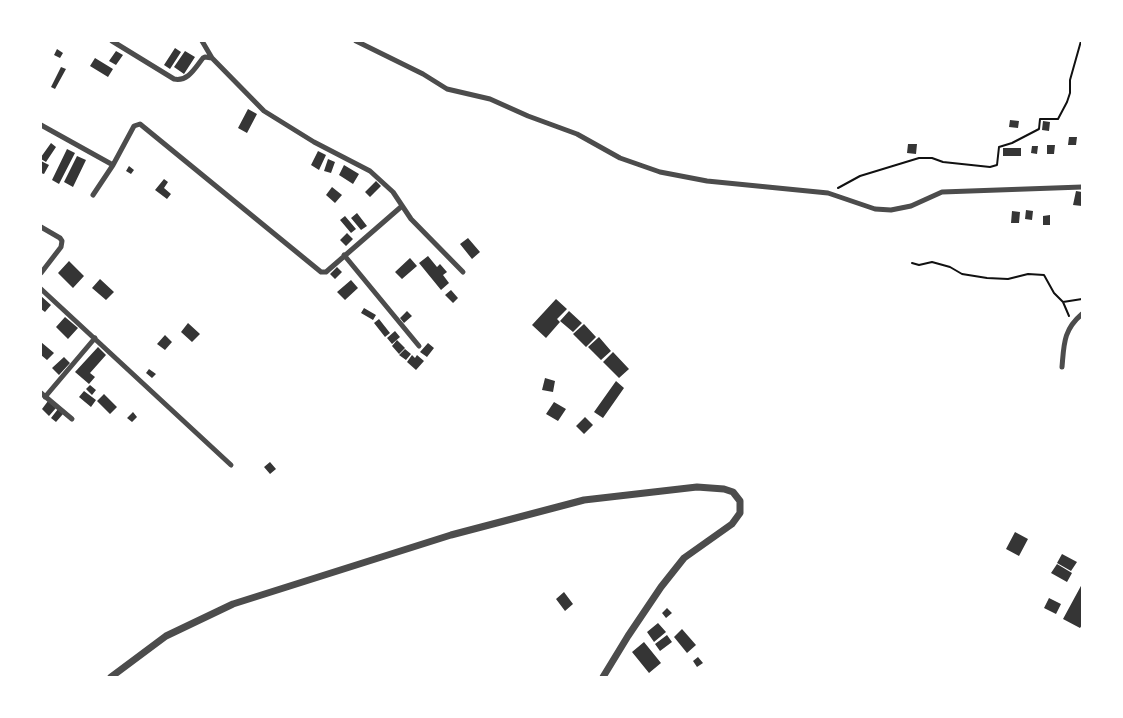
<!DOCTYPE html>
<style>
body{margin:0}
#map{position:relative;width:1123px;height:718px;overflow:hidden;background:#fff;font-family:"Golos Text",sans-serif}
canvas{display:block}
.frame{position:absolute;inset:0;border:42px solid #fff;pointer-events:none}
</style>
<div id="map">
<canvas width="1123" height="718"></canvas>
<div class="frame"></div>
</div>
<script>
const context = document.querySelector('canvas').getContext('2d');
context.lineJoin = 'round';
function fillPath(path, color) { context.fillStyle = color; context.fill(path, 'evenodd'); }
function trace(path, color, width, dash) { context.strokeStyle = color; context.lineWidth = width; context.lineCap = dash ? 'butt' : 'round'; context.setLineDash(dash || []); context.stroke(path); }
const building = new Path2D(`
 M175,48L181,52L170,69L164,65Z
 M57,49L63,53L60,58L54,55Z
 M116,51L123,55L116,65L109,61Z
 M185,51L195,57L184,74L174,67Z
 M95,58L113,69L108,77L90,66Z
 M61,67L66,69L55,89L51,87Z
 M248,109L257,114L247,133L238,128Z
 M1010,120L1019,121L1018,128L1009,127Z
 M1043,121L1050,122L1049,131L1042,130Z
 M1069,137H1077L1076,145H1068Z
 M51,143L56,147L46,162L41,159V157Z
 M908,144H917L916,154L907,153Z
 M1047,145H1055L1054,154H1047Z
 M1032,146H1038L1037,154L1031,153Z
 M1003,148H1021V156H1003Z
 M67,149L75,153L59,184L52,180Z
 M318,151L326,155L319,170L311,165Z
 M77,156L86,160L73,187L64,182Z
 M328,159L335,162L331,173L324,171Z
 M41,161L49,165L44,174L41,173Z
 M344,165L359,174L353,184L339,175Z
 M129,166L134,170L131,174L126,171Z
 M164,179L168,182L164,188L171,194L167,199L155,190Z
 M376,181L381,186L370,197L365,192Z
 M332,187L342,195L335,203L326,195Z
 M1076,191L1082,192V206L1073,205Z
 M1026,210L1033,211L1032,220L1025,219Z
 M1012,211L1020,212L1019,223H1011Z
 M357,213L367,226L361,230L351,218Z
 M1050,215V225H1043V216Z
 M345,216L356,229L351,233L340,220Z
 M347,233L353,239L346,246L340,240Z
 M468,238L480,252L472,259L460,244Z
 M428,256L437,267L440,264L447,272L443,275L449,283L441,290L419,263Z
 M410,258L417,266L402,279L395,272Z
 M69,261L84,276L73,288L58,273Z
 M337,267L342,272L335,279L330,274Z
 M100,279L114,292L106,300L92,288Z
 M351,280L358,288L345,300L337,292Z
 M451,290L458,298L453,303L445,295Z
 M41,296L51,305L45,312L41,309Z
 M556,299L567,309L557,319L560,322L546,338L532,325Z
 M364,308L376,315L373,320L361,313Z
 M407,311L412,316L404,323L400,318Z
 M569,311L582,323L573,332L560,321Z
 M65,317L78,328L68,339L56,327Z
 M379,319L390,333L385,337L374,323Z
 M188,323L200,334L192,342L181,332Z
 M584,324L596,337L586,347L573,334Z
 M395,331L400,337L392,344L387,338Z
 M165,335L172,342L165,350L157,344Z
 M599,337L611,351L601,360L588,347Z
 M397,340L405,348L399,354L392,346Z
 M41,342L54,353L47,360L41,355Z
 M428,343L434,348L427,357L420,352Z
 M98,347L106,355L90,373L95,377L89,384L75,372Z
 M405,349L411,354L406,360L399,355Z
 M613,352L629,369L619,378L603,362Z
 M412,355L415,358L417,355L424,361L416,370L407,362Z
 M64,357L70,363L59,375L52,368Z
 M149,369L156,374L152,378L146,373Z
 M545,378L555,381L553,392L542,390Z
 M616,381L624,388L603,418L594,412Z
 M90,385L96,390L92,395L86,389Z
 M84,391L96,400L91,407L79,397Z
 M104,394L117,407L110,414L97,401Z
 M48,401L56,408L49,416L42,409Z
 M554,402L566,409L558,421L546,414Z
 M58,409L63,414L56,422L51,418Z
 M133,412L137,417L132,422L127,418Z
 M585,417L593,425L584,434L576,426Z
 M270,462L276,469L270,474L264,467Z
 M1015,532L1028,539L1019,556L1006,549Z
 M1062,554L1077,562L1071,571L1057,563Z
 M1057,564L1072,573L1067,582L1051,573Z
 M1082,584V625L1080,628L1063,619Z
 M564,592L573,604L565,611L556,599Z
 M1049,598L1061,604L1056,614L1044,608Z
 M667,608L672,613L666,618L662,613Z
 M658,623L666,632L654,642L647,632Z
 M682,629L696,645L687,653L674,637Z
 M667,635L672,642L660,651L655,644Z
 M644,642L661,663L649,673L632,652Z
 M698,657L703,663L697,667L693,661Z`);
const path = new Path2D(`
 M838,188L860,176L919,158H932L943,162L990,167L997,165L999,147L1012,143L1039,129L1040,119H1058L1067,102L1070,93V80L1081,41
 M912,263L919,265L932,262L950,267L962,274L987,278L1008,279L1028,274L1044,275L1054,293L1063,302
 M1069,316L1063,302L1082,299`);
const minor = new Path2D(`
 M112,41L174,79C188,82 195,68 203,58L205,57L212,58L264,111L314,142L370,171L393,192L411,219L463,272
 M202,41L212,58
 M356,41L423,74L447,89L490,99L528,116L577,134L620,158L660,172L707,181L828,193L875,209L891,210L911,206L942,192L1082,187
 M41,125L113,165
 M93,195L113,165L134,126L140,124L321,272H326L402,206
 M41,227L60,238L62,241L61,247L41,273
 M344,255L419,346
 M41,289L231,465
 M1062,367C1064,345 1063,330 1082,314
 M41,393L72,419
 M45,397L95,338`);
const tertiary = new Path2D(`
 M111,677L166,636L233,604L451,535L584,500L697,487L724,489L733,492L740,501V513L732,524L684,558L661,587L628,636L603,677`);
fillPath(building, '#353535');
trace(path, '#111', 2);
trace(minor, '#4c4c4c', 5);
trace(tertiary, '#4c4c4c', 7);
</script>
